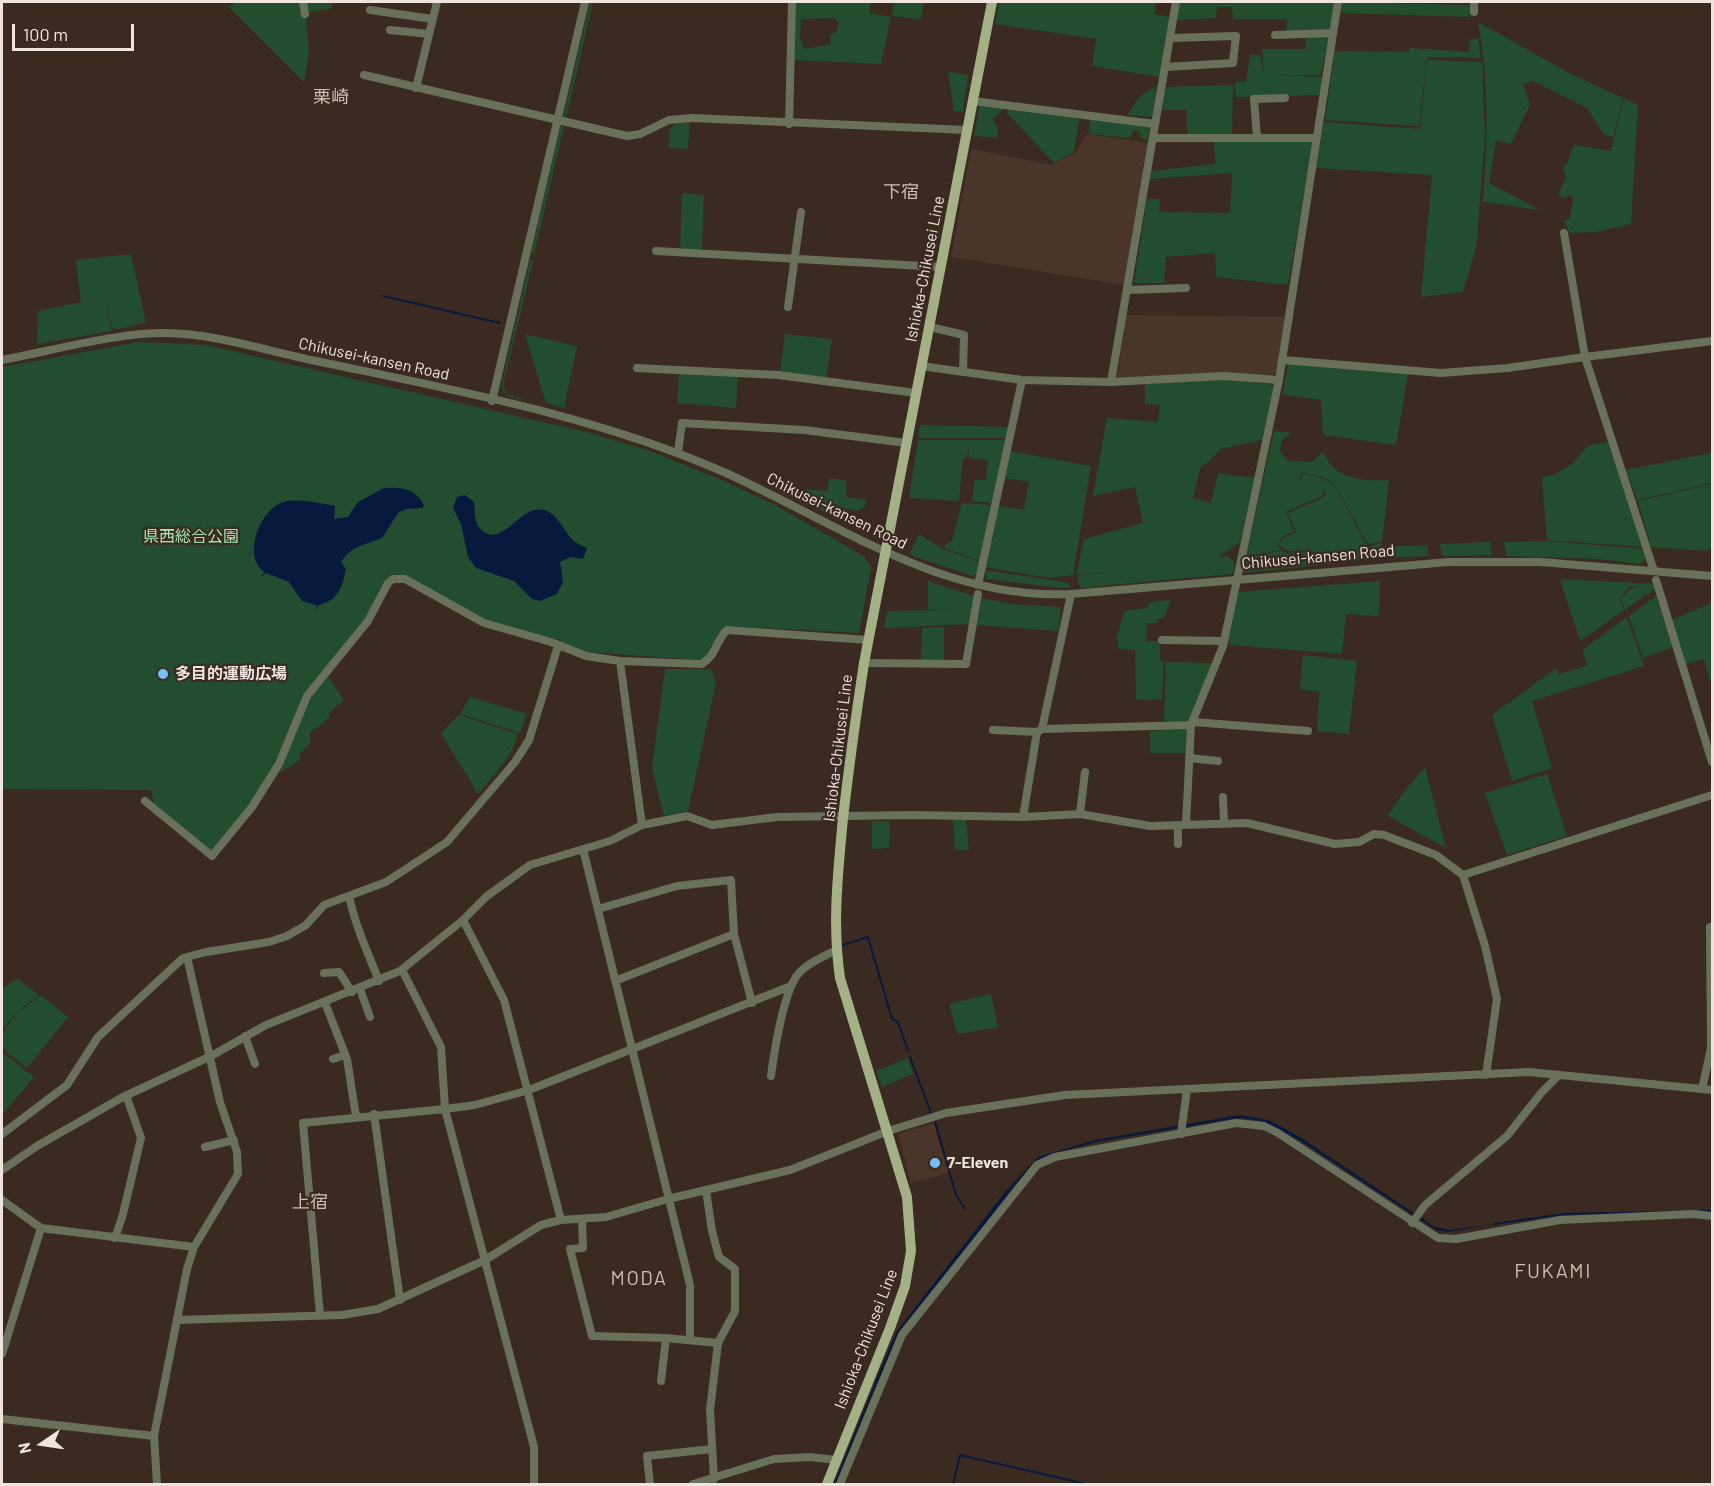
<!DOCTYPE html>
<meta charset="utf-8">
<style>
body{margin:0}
#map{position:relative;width:1714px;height:1486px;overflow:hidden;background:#3a2a21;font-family:Barlow,sans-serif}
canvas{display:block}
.frame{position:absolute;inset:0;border:3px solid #efe4de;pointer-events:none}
.north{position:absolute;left:12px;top:1414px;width:60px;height:60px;-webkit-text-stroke:4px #3a2a21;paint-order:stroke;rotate:257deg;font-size:16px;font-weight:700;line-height:24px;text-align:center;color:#efe4de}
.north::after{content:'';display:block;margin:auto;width:21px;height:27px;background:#efe4de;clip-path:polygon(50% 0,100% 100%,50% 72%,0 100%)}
.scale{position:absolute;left:12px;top:24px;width:122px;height:27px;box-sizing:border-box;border:3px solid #efe4de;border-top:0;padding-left:8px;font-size:18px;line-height:21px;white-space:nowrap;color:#efe4de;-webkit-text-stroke:4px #3a2a21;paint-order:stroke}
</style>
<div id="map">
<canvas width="1714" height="1486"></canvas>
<div class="frame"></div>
<div class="north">N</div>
<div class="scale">100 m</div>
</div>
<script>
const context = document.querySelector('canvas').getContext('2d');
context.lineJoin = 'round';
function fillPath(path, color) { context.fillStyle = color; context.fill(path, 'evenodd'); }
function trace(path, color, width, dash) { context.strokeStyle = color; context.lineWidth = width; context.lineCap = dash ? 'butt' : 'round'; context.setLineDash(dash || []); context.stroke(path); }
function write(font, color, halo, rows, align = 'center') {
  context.font = font + ' Barlow,"Noto Sans JP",sans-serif'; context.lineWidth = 4.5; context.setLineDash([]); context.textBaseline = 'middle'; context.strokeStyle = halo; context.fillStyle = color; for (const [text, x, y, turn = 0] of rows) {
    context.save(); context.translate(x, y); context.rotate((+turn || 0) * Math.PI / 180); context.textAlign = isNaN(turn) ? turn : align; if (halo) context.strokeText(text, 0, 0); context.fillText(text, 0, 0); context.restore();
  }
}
const built = new Path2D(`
 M1087,134L1149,143L1125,285L951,257L971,149L1051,165L1075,153Z
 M1126,315L1285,317L1277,371L1270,376L1117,378Z
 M934,1123L948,1173L911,1183L898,1134Z`);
const green = new Path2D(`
 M237,2H332V8L306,13L309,53L304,82L229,7Z
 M590,2H593L566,119H563Z
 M794,2H871L869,13L891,17L881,64L793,60ZM835,18L839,24L836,32L830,36L831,44L804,49L800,37L801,19Z
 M894,2H924L921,19L892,16Z
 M999,2H1156L1154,14L1170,17L1159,77L1092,66L1096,39L995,24Z
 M1180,2H1335L1330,29L1286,31L1287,19H1233L1232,7H1217L1216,18L1177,20Z
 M1342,2L1471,5L1469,17L1341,13Z
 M1478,22L1573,75L1623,98L1613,138L1603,133L1587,108L1533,81L1523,84L1530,105L1511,144L1496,140L1489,183L1540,210L1483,202C1488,141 1489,82 1478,22Z
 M1329,36L1321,75H1279L1322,77L1320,95L1236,97L1235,82H1246L1250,55H1260L1264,74L1262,49H1306V37Z
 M1478,38L1481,58L1427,57L1419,126L1325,120L1335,51L1410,52V48L1469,52L1470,39Z
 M1427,60L1482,62L1485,136L1480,199L1476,248L1463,292L1421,297L1432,175L1316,168L1324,122L1420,129Z
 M948,72L968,75L963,111H954Z
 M1157,85L1153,117L1128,115L1139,97Z
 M1233,85L1232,135H1187V110H1162L1165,87Z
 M1624,98L1638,105L1631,224L1596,232L1570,233L1564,220L1570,219L1573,197L1570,195L1564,198L1558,194L1566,178L1563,167L1567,164L1574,145L1611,151Z
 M980,105L1005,108L993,119L998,130L997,138L974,136Z
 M1010,108L1079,119L1074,152L1054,163L1007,113Z
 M1090,119L1150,126L1147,141L1140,136L1139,131L1133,130L1131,138L1089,134Z
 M678,123H690L688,149L669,148V129Z
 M561,125L564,126L534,255L531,254Z
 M1214,141H1313L1288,285L1216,277L1215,253L1166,257L1164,283H1134L1147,199H1160L1159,212L1230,213L1232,173L1150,179L1151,171L1215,164Z
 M682,193L704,195L702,250L680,248Z
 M131,254L146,323L113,330L106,302L112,331L37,344L38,311L81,302L76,260Z
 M530,260L533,261L503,386L507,394L536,403L507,396L501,388Z
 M525,334L577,346L564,408L546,403Z
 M785,334L832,339L826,379L780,373Z
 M138,342L206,345L590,433L650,451L726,482L775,505L865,557L871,568L859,633L730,626L718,633L710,654L701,660L586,652L562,645L560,640L492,623L406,577L393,574L383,584L363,623L312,685L276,764L247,808L211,852L155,807L151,790L2,789V367Z
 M1288,364L1408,374L1396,445L1323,435L1321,400L1283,395Z
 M679,373L738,376L736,408L677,403Z
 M1224,379L1274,385L1262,440L1220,449L1208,463L1201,466L1193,498L1211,503L1218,473L1255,478L1240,542L1218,557L1227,556L1235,562L1233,574L1080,588L1077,576L1110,571L1076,575L1084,539L1143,523L1135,487L1093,496L1107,418L1158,422L1160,405L1145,404V384Z
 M920,425L1010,427L1007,438H918Z
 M1274,431L1292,433L1282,440L1280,451L1288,461L1312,462L1323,452C1326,457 1329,464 1334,468C1346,480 1373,481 1389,480L1382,542L1368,544L1335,485L1323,477L1302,472L1299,479L1301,480L1302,473L1322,478L1335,486L1368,547L1382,543V547L1428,545V556L1380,558L1246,573L1243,571L1244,557L1282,551L1287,553L1318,550L1289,551L1279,545L1284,537L1296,533L1288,513L1324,497L1326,490L1316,486L1325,490L1322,496L1286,512L1294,532L1283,536L1278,545L1282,550L1246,556Z
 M918,440H1007L993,503L972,501L975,480H986L988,460L969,458V451L968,450L967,458H963L959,501L909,498Z
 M1608,442L1643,547L1547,540L1542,477L1555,474L1571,465L1588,446Z
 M1010,451L1091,466L1073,575L1049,578L985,567L999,506L1024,510L1029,482L1005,478Z
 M1711,453L1712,483L1637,500L1626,470Z
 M829,478L847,481L846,497L867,500L864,507L857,511L830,505L826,513L778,491L788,488L827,491Z
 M1712,484V546L1707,551L1651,547L1638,501Z
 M962,503L994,505L980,561L945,548V545L952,541Z
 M919,534L943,549L980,562L978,573L973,576L913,556L910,553Z
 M1547,541L1644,549L1647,558L1640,564L1599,559L1506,556L1504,542Z
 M1491,542V555L1442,556L1440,544Z
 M985,570L1070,583L1069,588H1061L986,579Z
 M1560,579L1655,584L1656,588L1646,596L1642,587L1645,596L1625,610L1621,598L1631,589L1642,586L1629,587L1620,598L1624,610L1580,641Z
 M928,581L976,597L971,624L884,628L887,611L951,610L928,609Z
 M1380,581L1379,616L1346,614L1342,654L1231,645L1228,640L1238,592Z
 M1656,596L1673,647L1643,658L1629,616Z
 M982,598L1011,604L1061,607L1058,631L977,625Z
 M1171,600L1164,617L1158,619L1157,623H1147L1146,641H1160V660L1164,661L1162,699L1136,700L1135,650L1118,649V640H1116L1124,611L1147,608L1150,602Z
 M1712,603V680L1710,681L1704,659L1685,664L1671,620Z
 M1627,617L1644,666L1532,701L1552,768L1512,781L1492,715L1556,668L1559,674L1588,665L1582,650Z
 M944,627V661H921L922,628Z
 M1303,655L1357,661L1349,734L1317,731L1319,692L1300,689Z
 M1166,662L1213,663L1189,721H1164Z
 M665,669H711L716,683L688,811L664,816L652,768Z
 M328,676L344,700L329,713L330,717L310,733V744L300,753V760L281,772L279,768L309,697Z
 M470,697L527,714L520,733L460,714Z
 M459,715L518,734C512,757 493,776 478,794L441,733Z
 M1188,729L1187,753H1150V731Z
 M1425,767L1446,848L1388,816L1402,794Z
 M1547,774L1567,836L1507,855L1485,793Z
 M953,820H966L969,850H955Z
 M872,821H890L889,848L872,849Z
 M18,979L39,995L17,1012L2,1030V988Z
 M991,994L998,1027L957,1034L949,1004Z
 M41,995L68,1017L27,1068L2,1048V1033L17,1013Z
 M2,1052L34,1077L2,1115Z
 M908,1058L913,1074L882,1087L876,1071Z`);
const water = new Path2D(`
 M384,488C402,487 415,488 424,505L422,508L406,509L399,512L382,538C364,545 351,546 341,562L346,569C342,588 338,601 318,605L317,610L316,605L302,601L289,582L266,573L261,577L264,572C241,554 262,507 284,502C300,498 318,503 335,506L334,519L348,517L358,502Z
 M465,495L474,502C476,519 473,527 490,535C506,535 515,519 529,512C555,501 561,530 574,541C577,544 583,546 587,548L583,559L571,557L560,562L563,582L557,594L540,601L532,599L514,581L476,568L468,557L461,524L453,508L457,497Z
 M1239,1115L1269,1120L1300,1137L1435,1227L1449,1230L1494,1224L1448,1232L1436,1230L1299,1140L1261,1121L1240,1118L1226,1120L1097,1142L1054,1153L1035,1162L1014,1186L973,1241L900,1330L878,1383L875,1382L897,1331L1005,1192L1038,1157L1095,1140Z`);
const stream = new Path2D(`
 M383,296L500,323
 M843,945L868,937L892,1019L898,1022L908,1051
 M910,1057L931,1113
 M935,1122L956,1195L965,1209
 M1494,1224L1564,1214L1712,1211
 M835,1484L877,1381
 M953,1484L960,1455L1086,1484`);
const minor = new Path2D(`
 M303,2L305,14
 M370,10L433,19
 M1474,12V2
 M390,30L429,34
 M1275,35L1333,33
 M1165,67L1233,63L1236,36L1170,38
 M364,75L627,136L640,134L669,120L692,118L967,130
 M416,88L437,2
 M973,101L1155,124
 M789,124L792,2
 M1153,138H1316
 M1257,138L1254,99L1285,98
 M656,251L941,267
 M1127,290L1186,288
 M788,307L801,212
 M930,327L964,335L963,372
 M2,360C51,351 119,332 167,333C217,334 267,351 316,361C454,390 597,416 726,473C839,524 942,600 1071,594L1449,562H1541L1712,576
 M1283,360L1441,373L1507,368L1585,357L1564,233
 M921,366L1022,380L1111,382L1223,376L1279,380
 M637,368L778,375L916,393
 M1111,382L1176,2
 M492,401L585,2
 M678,453L682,423L804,430L906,443
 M1654,571L1585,357L1712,341
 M1656,580L1712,762
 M978,585L1022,380
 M1162,640L1224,641
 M620,661L642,825
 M864,663L966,664L978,594
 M1193,722L1308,731
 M1042,729L1191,725
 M993,730L1037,732
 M1189,758L1218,761
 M1223,797L1224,822
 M145,801L212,856L252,807L279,764L307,696L368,621L388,583L393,579H405L484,623L551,642L586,656L620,661L702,664C716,656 716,640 727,630L868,640
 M1080,814L1085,772
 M1023,817L1037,732L1042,729L1071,594
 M1186,824L1191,725L1223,646L1279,380L1338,2
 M1178,825V844
 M583,849L690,1285V1340
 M1463,875L1712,795
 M349,896C355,925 368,953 379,981
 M598,909L677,886L731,880L734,934L752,1003
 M463,920L504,1000L561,1220
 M402,970L441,1047L445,1109L534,1447V1484
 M324,973L339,972L352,992
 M615,981L734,934
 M360,989L370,1017
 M325,1003L347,1059L356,1116
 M245,1036L255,1064
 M333,1059L345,1055
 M771,1076C774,1053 784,987 800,972C808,963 825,956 836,950
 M1702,1089L1711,1048L1710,927H1712
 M374,1114L400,1300
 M2,1134L67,1085L98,1037L183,958L206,952L269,942L287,936L306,925L324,905L386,882L447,842L515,762L529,740L558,646
 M1181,1134L1187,1089
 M205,1147L234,1140
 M2,1170L37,1146L123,1097L211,1056L266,1025L400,971L463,920L487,896L530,865L610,841L642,825L687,816L712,825L777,817L913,815L1023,817L1080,814L1150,826L1247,823L1335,844L1359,842L1374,834L1384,835L1436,855L1463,875L1485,946L1497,999L1486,1075
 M706,1190L712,1231L719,1257L735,1269V1311L718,1343L710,1410L714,1479
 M2,1200L41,1228L194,1247
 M582,1219L583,1248L570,1249L592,1336L666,1338L718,1343
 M1412,1223L1425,1205L1507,1136L1542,1092L1559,1075
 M115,1238L123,1214L141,1138L126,1095
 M320,1315L303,1123L445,1109L475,1105L529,1090L791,986
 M177,1320L342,1315L378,1309L485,1260L541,1225L561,1220L606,1217L668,1199L790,1170L888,1131L946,1113L1065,1095L1529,1072L1712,1090
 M2,1354L41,1228
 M661,1381L666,1338
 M2,1419L154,1436
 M157,1484L154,1436L187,1269L194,1247L238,1174L237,1152L220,1102L187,957
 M650,1484L647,1456L712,1449
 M693,1484L774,1459L810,1457L836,1460
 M840,1484L902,1335L1037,1165L1055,1157L1236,1123L1264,1126L1278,1133L1438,1238L1456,1239L1560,1220L1693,1214L1712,1216`);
const major = new Path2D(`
 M827,1484L890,1328L905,1286L911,1251L907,1197L840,978C832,923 838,873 843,818C849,766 856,715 864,663L992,2`);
const markers = [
 [163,674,6,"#77bff7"],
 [935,1163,6,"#77bff7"]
];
const streetNames = [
 ["Ishioka-Chikusei Line",925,269,-79],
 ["Chikusei-kansen Road",374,359,12],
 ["Chikusei-kansen Road",837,511,26],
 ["Chikusei-kansen Road",1318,557,-5],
 ["Ishioka-Chikusei Line",838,748,-83],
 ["Ishioka-Chikusei Line",866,1339,-69]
];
const parkNames = [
 ["県西総合公園",191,537]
];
const poiNames = [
 ["多目的運動広場",175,674],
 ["7-Eleven",947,1163]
];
const neighbourhoodNames = [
 ["栗崎",331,97],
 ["下宿",901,192],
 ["上宿",310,1202]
];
const quarterNames = [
 ["FUKAMI",1553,1271],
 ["MODA",639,1278]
];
fillPath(built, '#4a352a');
fillPath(green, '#224d30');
fillPath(water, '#07193c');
trace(stream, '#07193c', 2);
trace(minor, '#69705b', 8);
trace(major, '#a4b186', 10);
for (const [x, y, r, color] of markers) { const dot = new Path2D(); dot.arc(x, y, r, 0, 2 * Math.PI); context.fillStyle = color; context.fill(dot); trace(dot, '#3a2a21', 2); }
write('16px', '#efe4de', '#3a2a21', streetNames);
write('16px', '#a3e9b5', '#3a2a21', parkNames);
write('bold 16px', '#efe4de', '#3a2a21', poiNames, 'left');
write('18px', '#d0bcb1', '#3a2a21', neighbourhoodNames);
context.letterSpacing = '1.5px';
write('20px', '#d0bcb1', '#3a2a21', quarterNames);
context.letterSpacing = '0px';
</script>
